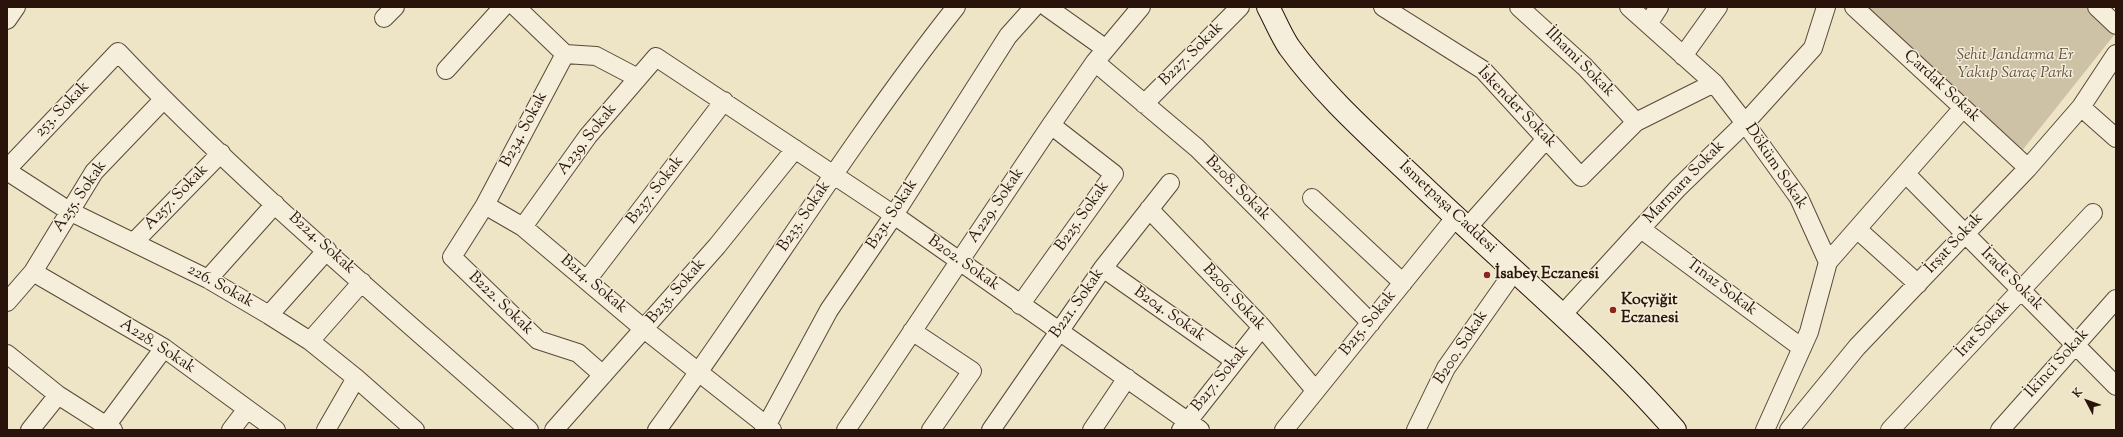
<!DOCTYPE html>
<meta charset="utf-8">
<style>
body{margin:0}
#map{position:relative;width:2123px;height:437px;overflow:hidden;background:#eee5c6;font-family:"Sorts Mill Goudy",serif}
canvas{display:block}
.frame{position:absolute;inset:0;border:8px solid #2a130a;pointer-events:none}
.north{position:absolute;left:2067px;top:381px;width:40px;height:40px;-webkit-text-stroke:3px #f4eeda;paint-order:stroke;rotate:311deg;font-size:11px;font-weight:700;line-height:16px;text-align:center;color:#2a130a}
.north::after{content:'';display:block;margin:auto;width:14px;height:18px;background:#2a130a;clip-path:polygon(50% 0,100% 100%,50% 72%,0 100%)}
</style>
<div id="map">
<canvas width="2123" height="437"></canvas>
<div class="frame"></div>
<div class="north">K</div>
</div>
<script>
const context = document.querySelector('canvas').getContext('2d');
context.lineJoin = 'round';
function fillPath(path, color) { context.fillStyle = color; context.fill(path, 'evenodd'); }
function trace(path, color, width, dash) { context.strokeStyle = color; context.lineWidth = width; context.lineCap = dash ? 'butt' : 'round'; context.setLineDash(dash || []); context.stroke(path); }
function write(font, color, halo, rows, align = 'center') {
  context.font = font + ' "Sorts Mill Goudy",serif'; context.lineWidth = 3; context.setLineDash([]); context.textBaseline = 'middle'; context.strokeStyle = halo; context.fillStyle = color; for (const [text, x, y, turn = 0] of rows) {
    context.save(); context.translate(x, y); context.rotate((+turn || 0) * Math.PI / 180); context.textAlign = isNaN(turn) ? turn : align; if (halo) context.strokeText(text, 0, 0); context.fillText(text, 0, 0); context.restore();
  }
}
const green = new Path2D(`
 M1868,7H2086L2115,34L2021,152Z`);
const street = new Path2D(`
 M516,7L565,54
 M1047,7L1106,49
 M1383,7L1483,70L1581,177L1636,122L1714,83
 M1519,7L1585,67L1636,122
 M1629,7L1714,83L1745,123L1799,198L1828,262L1809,332L1765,430
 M1854,7L2028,168
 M2097,7L2116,25
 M384,18L395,7
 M7,20L16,7
 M1648,24L1659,7
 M565,54L485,205L452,257L538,340L578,353L603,375
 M565,54L596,56L638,78
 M1683,56L1718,7
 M1095,62L1197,148L1371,323
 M446,70L503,7
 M1144,104L1240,7
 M2081,107L2116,138
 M7,169L118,52C245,186 391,307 529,430
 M7,171L69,211L208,279L269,315L310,341L356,378L415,430
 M1906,174L2116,386
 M1312,198L1403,283
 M485,205L523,227L644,329L772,430
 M1149,209L1262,327L1315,390
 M523,227L588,136L656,57L894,215L1200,430
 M1467,228L1546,139
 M1641,229L1802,348
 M1857,229L1918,284
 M134,242L221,153
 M1828,262L1963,108
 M1103,268L1235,361
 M33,272L164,348L276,430
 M208,279L275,204
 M587,280L724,101
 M7,302L33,272L94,172L163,100
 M1020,305L1114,174L1051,125
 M269,315L327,250
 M1562,315L1678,188L1745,123L1813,48L1826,7
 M912,331L972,371L931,430
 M310,341L362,282
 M7,354L58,395L113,430
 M30,430L58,395
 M103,430L164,348
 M231,430L247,409
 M326,430L356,378
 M554,430L717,246L795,149
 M657,430C759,291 849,142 956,7
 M764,430L829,310L894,215L1008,36L1034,7
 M846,430L1051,125L1095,62L1141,7
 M991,430L1103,268L1170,183
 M1092,430L1127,378
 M1181,430L1262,327
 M1284,430L1455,218
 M1416,430L1446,368L1515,270
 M1789,430L1857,347L2028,168L2081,107L2116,54
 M1890,430L2093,213
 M2000,430L2116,299`);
const secondary = new Path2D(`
 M1268,7C1275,20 1281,35 1289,47C1323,94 1368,134 1410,174C1498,259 1594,337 1675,430`);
const markers = [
 [1487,275,4,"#8f2418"],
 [1613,310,4,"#8f2418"]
];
const streetNames = [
 ["B227. Sokak",1192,55,-45],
 ["İlhami Sokak",1579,63,45],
 ["Çardak Sokak",1941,87,43],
 ["İskender Sokak",1516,108,46],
 ["253. Sokak",63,110,-46],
 ["B234. Sokak",525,130,-62],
 ["A239. Sokak",588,140,-52],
 ["Döküm Sokak",1775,167,56],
 ["Marmara Sokak",1685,183,-46],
 ["B208. Sokak",1237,189,45],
 ["B237. Sokak",656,191,-52],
 ["A255. Sokak",81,197,-56],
 ["A257. Sokak",177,198,-46],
 ["A229. Sokak",997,206,-56],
 ["İsmetpaşa Caddesi",1447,208,43],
 ["B231. Sokak",893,215,-57],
 ["B233. Sokak",805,217,-56],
 ["B225. Sokak",1083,217,-55],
 ["B224. Sokak",321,244,42],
 ["İrşat Sokak",1955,244,-47],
 ["B202. Sokak",963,264,35],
 ["İrade Sokak",2011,280,45],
 ["B214. Sokak",593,285,40],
 ["226. Sokak",220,287,29],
 ["Tınaz Sokak",1721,288,37],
 ["B235. Sokak",677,292,-49],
 ["B206. Sokak",1233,298,47],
 ["B222. Sokak",500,304,44],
 ["B221. Sokak",1078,304,-55],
 ["B204. Sokak",1169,315,35],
 ["B215. Sokak",1369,324,-51],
 ["İrat Sokak",1984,330,-47],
 ["A228. Sokak",157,347,33],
 ["B200. Sokak",1462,348,-57],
 ["İkinci Sokak",2058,364,-48],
 ["B217. Sokak",1221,379,-51]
];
const parkNames = [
 ["Şehit Jandarma Er",2015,56],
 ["Yakup Saraç Parkı",2015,74]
];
const poiNames = [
 ["İsabey Eczanesi",1495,275],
 ["Koçyiğit",1621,301],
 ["Eczanesi",1621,319]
];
fillPath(green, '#cdc1a6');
trace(street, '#5b4839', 20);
trace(secondary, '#2a130a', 24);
trace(street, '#f4eeda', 18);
trace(secondary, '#f4eeda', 22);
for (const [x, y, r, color] of markers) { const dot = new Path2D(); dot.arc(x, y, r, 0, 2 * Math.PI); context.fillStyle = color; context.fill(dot); trace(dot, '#f4eeda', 1.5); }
write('16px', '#2a130a', '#f4eeda', streetNames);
write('italic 16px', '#635041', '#f4eeda', parkNames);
write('bold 16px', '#2a130a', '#f4eeda', poiNames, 'left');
</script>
